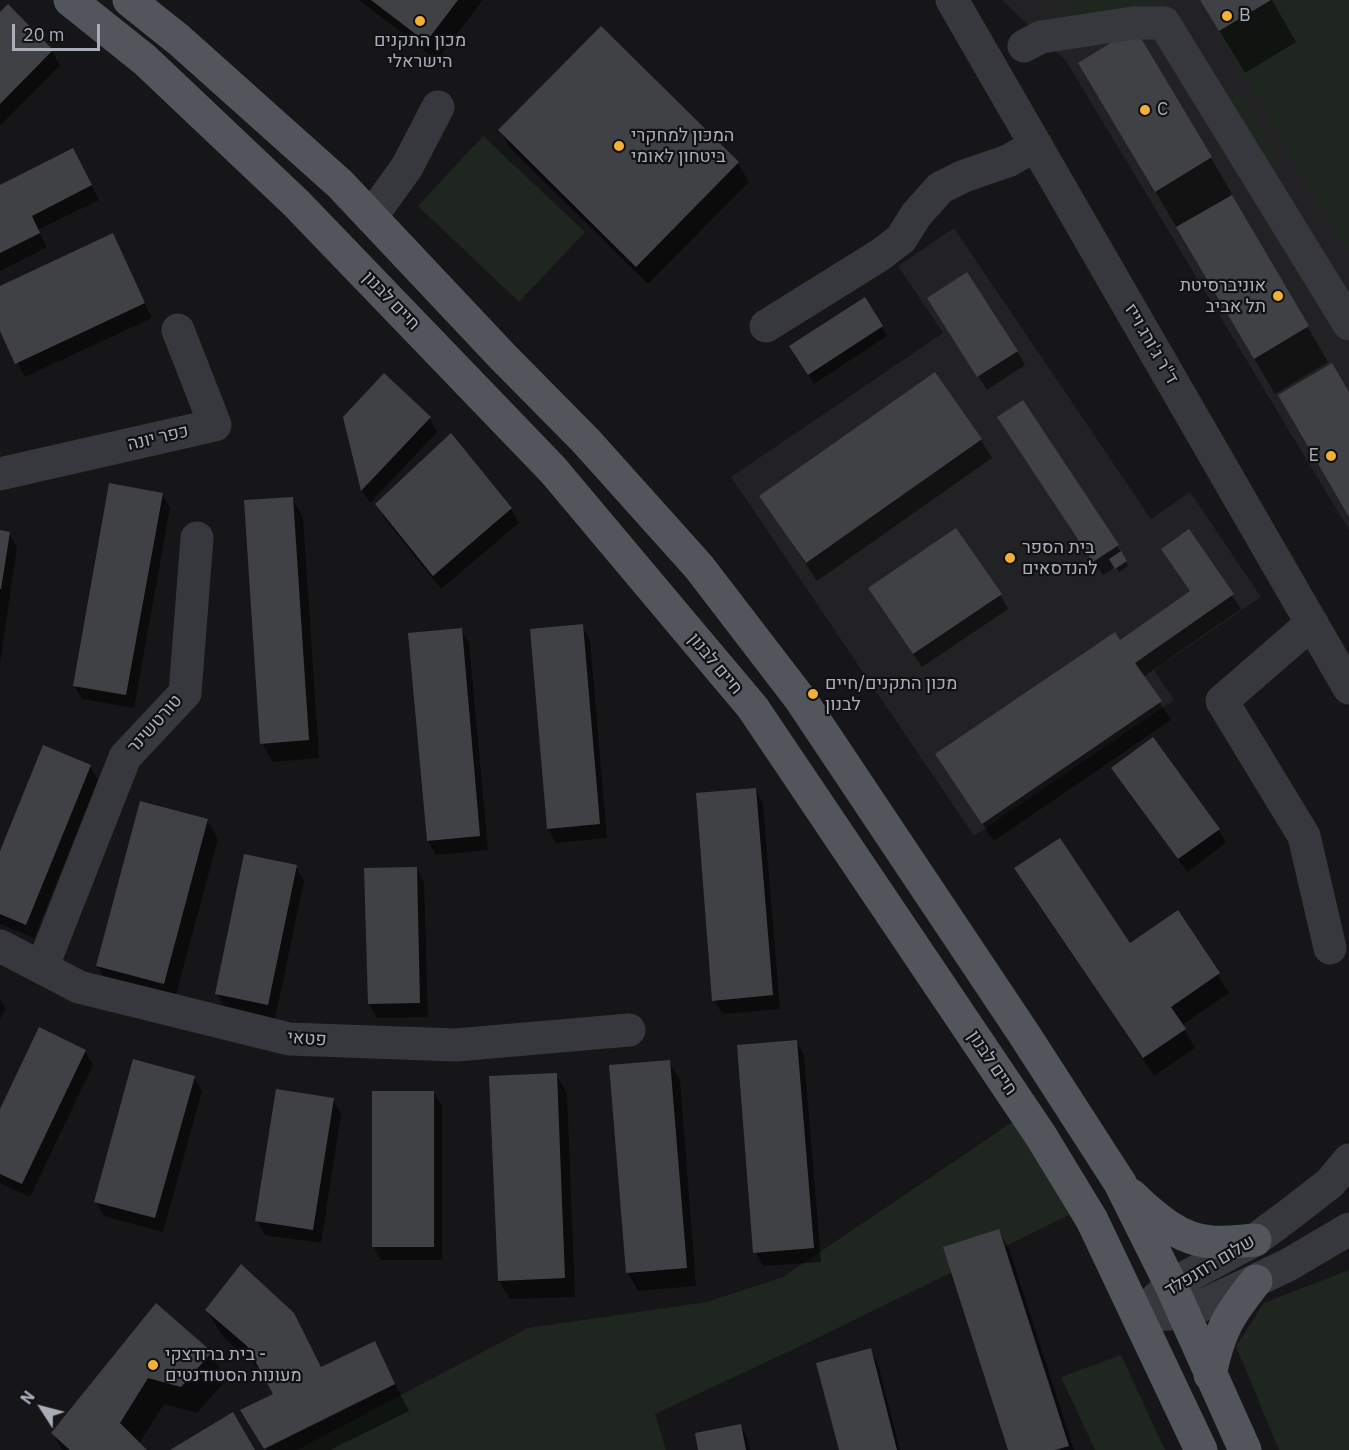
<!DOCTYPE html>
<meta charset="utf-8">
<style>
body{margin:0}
#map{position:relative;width:1349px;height:1450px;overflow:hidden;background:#161618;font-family:"IBM Plex Sans",sans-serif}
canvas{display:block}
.north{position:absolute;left:12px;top:1378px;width:60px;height:60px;-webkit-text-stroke:4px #111113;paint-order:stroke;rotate:306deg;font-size:16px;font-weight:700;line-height:24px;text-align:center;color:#a8adb8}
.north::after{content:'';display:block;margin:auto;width:21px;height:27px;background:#a8adb8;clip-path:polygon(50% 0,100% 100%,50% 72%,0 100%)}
.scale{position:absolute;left:12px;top:24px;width:88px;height:27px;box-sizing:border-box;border:3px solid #a8adb8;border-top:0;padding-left:8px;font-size:18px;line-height:21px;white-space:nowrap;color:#a8adb8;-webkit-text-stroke:4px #111113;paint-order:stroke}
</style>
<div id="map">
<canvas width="1349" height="1450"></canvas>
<div class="north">N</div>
<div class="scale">20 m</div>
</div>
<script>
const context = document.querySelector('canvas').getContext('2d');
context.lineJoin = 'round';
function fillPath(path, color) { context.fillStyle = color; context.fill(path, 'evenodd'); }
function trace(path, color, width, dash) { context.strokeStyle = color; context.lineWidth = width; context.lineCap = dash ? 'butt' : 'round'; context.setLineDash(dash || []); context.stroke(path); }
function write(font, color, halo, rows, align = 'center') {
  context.font = font + ' "IBM Plex Sans",Heebo,sans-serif'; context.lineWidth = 4.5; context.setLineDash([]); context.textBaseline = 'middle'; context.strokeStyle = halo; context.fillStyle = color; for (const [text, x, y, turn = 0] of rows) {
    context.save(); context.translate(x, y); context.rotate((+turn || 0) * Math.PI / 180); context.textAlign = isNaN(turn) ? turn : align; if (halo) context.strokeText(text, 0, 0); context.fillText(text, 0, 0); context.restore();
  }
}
const built = new Path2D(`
 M1002,0H1349V530L1066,61Z
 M954,228L1151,519L1190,492L1261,597L1154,670L1174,700L974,836L731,477L943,333L898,266Z`);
const green = new Path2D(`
 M1076,0H1163L1175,19L1043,13Z
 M1275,0H1349V247L1346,248L1219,33Z
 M1240,93L1280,161L1260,173L1220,105Z
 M483,136L585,232L519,302L418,206Z
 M1014,1121L1069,1215L809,1342L655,1414L666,1450H297L528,1328L707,1302L783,1277Z
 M1349,1270V1450H1279L1236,1346L1264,1303Z
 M1121,1355L1165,1450H1095L1061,1377Z`);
const shadow = new Path2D(`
 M359,0H483L437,60Z
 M1201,0H1272L1296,42L1245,73Z
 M0,14L52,51L60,65L0,126Z
 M601,28L738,163L749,182L648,284L511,149L500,130Z
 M1135,31L1211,158L1232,194H1230L1328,362L1275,394L1101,99Z
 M81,164L99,200L38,230L47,247L0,271V187Z
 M113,235L152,318L25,377L0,327V288Z
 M864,299L887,336L814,384L796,356Z
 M937,312L1017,351L1025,365L987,390Z
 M935,374L981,440L992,458L817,581L761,496Z
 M1022,402L1126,560L1128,566L1119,572L1115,567L1103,575L1007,431Z
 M345,418H429L437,432L370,503L362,490Z
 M162,494L170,508L134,708L82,699L74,685Z
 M292,498L303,517L319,758L273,762L262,743Z
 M377,505L511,509L519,523L441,589L385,519Z
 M1189,531L1241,609L1143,677L1171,720L994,841L937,755L1120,642L1191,592Z
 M0,532L9,533L17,547L0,664Z
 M1000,595L1008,609L922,667L878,603Z
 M582,626L590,640L607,838L556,843L548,829Z
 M461,629L469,643L488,850L436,855L428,841Z
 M90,766L98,780L34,938L0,924V855Z
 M1113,768L1218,829L1226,843L1187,872Z
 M755,789L763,803L780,1009L722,1014L714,1000Z
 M207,820L218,839L174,1002L108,984L97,966Z
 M296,867L304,881L275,1019L225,1008L217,994Z
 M416,868L424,882L428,1017L377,1018L369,1004L366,870Z
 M1027,887L1130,945L1177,913L1229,993L1182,1025L1195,1048L1154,1076Z
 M0,999L6,1009L0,1019Z
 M796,1041L804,1055L821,1262L763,1266L755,1252Z
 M85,1051L93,1065L30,1197L0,1183V1112Z
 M669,1062L680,1080L696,1286L638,1291L628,1273Z
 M556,1074L567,1093L575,1297L510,1299L499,1281Z
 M194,1077L202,1091L163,1232L104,1216L96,1202Z
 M433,1092L442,1106V1260H381L373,1246Z
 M333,1100L341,1114L321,1243L265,1235L257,1221Z
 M999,1231L1009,1249L1074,1450H1010Z
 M156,1306L211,1353L226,1380L197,1413L164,1404L139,1444L145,1450H62L53,1434Z
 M207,1311L293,1314L322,1368L374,1343L409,1411L330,1450H266L242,1411L275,1395L262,1371L223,1337Z
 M870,1350L878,1364L900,1450H841Z
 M740,1425L748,1439L750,1450H700Z`);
const building = new Path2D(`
 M371,0H458L426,42Z
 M1200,0H1271L1219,31Z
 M8,4L53,50L0,104V12Z
 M601,26L739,162L636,267L498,130Z
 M1135,28L1212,157L1155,192L1078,63Z
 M73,148L92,185L32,216L40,233L0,253V185Z
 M1232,195L1309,326L1254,359L1176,227Z
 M113,233L145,303L15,364L0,331V286Z
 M967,272L1018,351L977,377L927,298Z
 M865,297L883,326L808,375L789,346Z
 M1332,363L1349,392V517L1278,395Z
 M935,372L982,439L806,563L759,496Z
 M384,373L431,417L361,491L343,417Z
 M1023,400L1119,545L1093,562L997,417Z
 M451,433L512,508L433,576L375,504Z
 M109,483L163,493L126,695L73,686Z
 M293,497L309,740L260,744L244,500Z
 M956,528L1002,594L913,654L868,588Z
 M1189,529L1234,594L1135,663L1162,701L982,824L935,754L1115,632L1120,640L1190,591L1161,549Z
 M0,530L10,532L1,589H0Z
 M1121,551L1127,561L1115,569L1109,559Z
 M583,624L600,824L547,829L530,629Z
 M462,628L480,836L427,841L408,633Z
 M1153,737L1220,829L1178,859L1111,768Z
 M43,745L91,765L26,925L0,914V851Z
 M756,788L773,995L712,1001L696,793Z
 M140,801L208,819L164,984L96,966Z
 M1060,838L1130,943L1178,910L1220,973L1171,1007L1186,1029L1143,1058L1014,868Z
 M244,854L297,865L268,1005L215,994Z
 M417,867L420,1003L368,1004L364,868Z
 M39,1027L86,1050L22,1184L0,1174V1109Z
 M797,1040L814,1248L753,1253L737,1045Z
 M133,1059L195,1076L155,1218L94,1202Z
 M670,1060L687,1268L626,1273L609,1065Z
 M557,1073L565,1278L498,1281L489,1076Z
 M276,1089L334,1098L313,1230L255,1221Z
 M372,1091H434V1247H372Z
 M999,1229L1069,1446L1055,1450H1008L943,1247Z
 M241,1264L294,1313L321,1367L375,1341L395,1384L264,1449L240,1410L273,1394L247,1346L205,1310Z
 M156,1303L212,1352L181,1387L148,1378L120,1423L147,1450H70L51,1433Z
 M871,1348L897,1450H839L816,1363Z
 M233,1412L255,1450H170Z
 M741,1424L746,1450H698L695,1433Z`);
const minor = new Path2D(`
 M952,0L1349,688
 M1024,46L1041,37L1133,23H1164L1349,324
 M371,217L407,167L438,107
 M766,326L880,255L901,239L916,215L940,188L964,176L1008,161L1036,145
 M0,474L215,425L178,330
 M1312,623L1222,701L1304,836L1330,948
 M0,946L79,987L289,1039L456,1045L629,1030
 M42,968L125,757L185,693L197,538
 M1155,1315L1183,1313L1210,1302L1288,1265L1349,1229
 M1138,1316L1171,1285L1255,1240L1290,1214L1330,1183L1349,1160`);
const major = new Path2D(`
 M70,0L145,60L296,203L553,470L753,708L1041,1136L1092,1220L1201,1450
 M129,0L179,40L340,184L503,357L586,441L699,567L801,700L1024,1034L1120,1183L1171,1285L1245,1450
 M1131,1195C1153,1216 1179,1240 1212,1242C1226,1243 1241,1241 1255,1240
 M1210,1375C1219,1331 1228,1316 1256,1281`);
const markers = [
 [1227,16,6,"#f2b134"],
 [420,21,6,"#f2b134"],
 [1145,110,6,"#f2b134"],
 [619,146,6,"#f2b134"],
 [1278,296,6,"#f2b134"],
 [1331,456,6,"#f2b134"],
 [1010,558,6,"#f2b134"],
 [813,694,6,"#f2b134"],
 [153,1365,6,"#f2b134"]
];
const poiNames = [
 ["B",1239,16],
 ["מכון התקנים",420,41,"center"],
 ["הישראלי",420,62,"center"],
 ["C",1157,110],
 ["המכון למחקרי",631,136],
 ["ביטחון לאומי",631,157],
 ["אוניברסיטת",1266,286,"right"],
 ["תל אביב",1266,307,"right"],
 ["E",1319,456,"right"],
 ["בית הספר",1022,548],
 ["להנדסאים",1022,569],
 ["מכון התקנים/חיים",825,684],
 ["לבנון",825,705],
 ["בית ברודצקי -",165,1355],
 ["מעונות הסטודנטים",165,1376]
];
const streetNames = [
 ["חיים לבנון",391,301,46],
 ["ד\"ר ג'ורג וייז",1151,344,60],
 ["כפר יונה",158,438,-13],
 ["חיים לבנון",715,664,50],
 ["טורטשינר",155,724,-48],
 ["פטאי",307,1039,4],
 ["חיים לבנון",992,1063,56],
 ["שלום רוזנפלד",1210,1266,-31]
];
fillPath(built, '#222225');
fillPath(green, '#1e261f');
fillPath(shadow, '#0007');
fillPath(building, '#404145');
trace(minor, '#37383d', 33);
trace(major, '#53555c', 33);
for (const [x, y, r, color] of markers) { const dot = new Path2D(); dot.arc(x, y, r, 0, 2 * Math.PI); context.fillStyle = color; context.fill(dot); trace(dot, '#111113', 2); }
write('18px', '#a8adb8', '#111113', poiNames, 'left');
write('18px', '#a8adb8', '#111113', streetNames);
</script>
